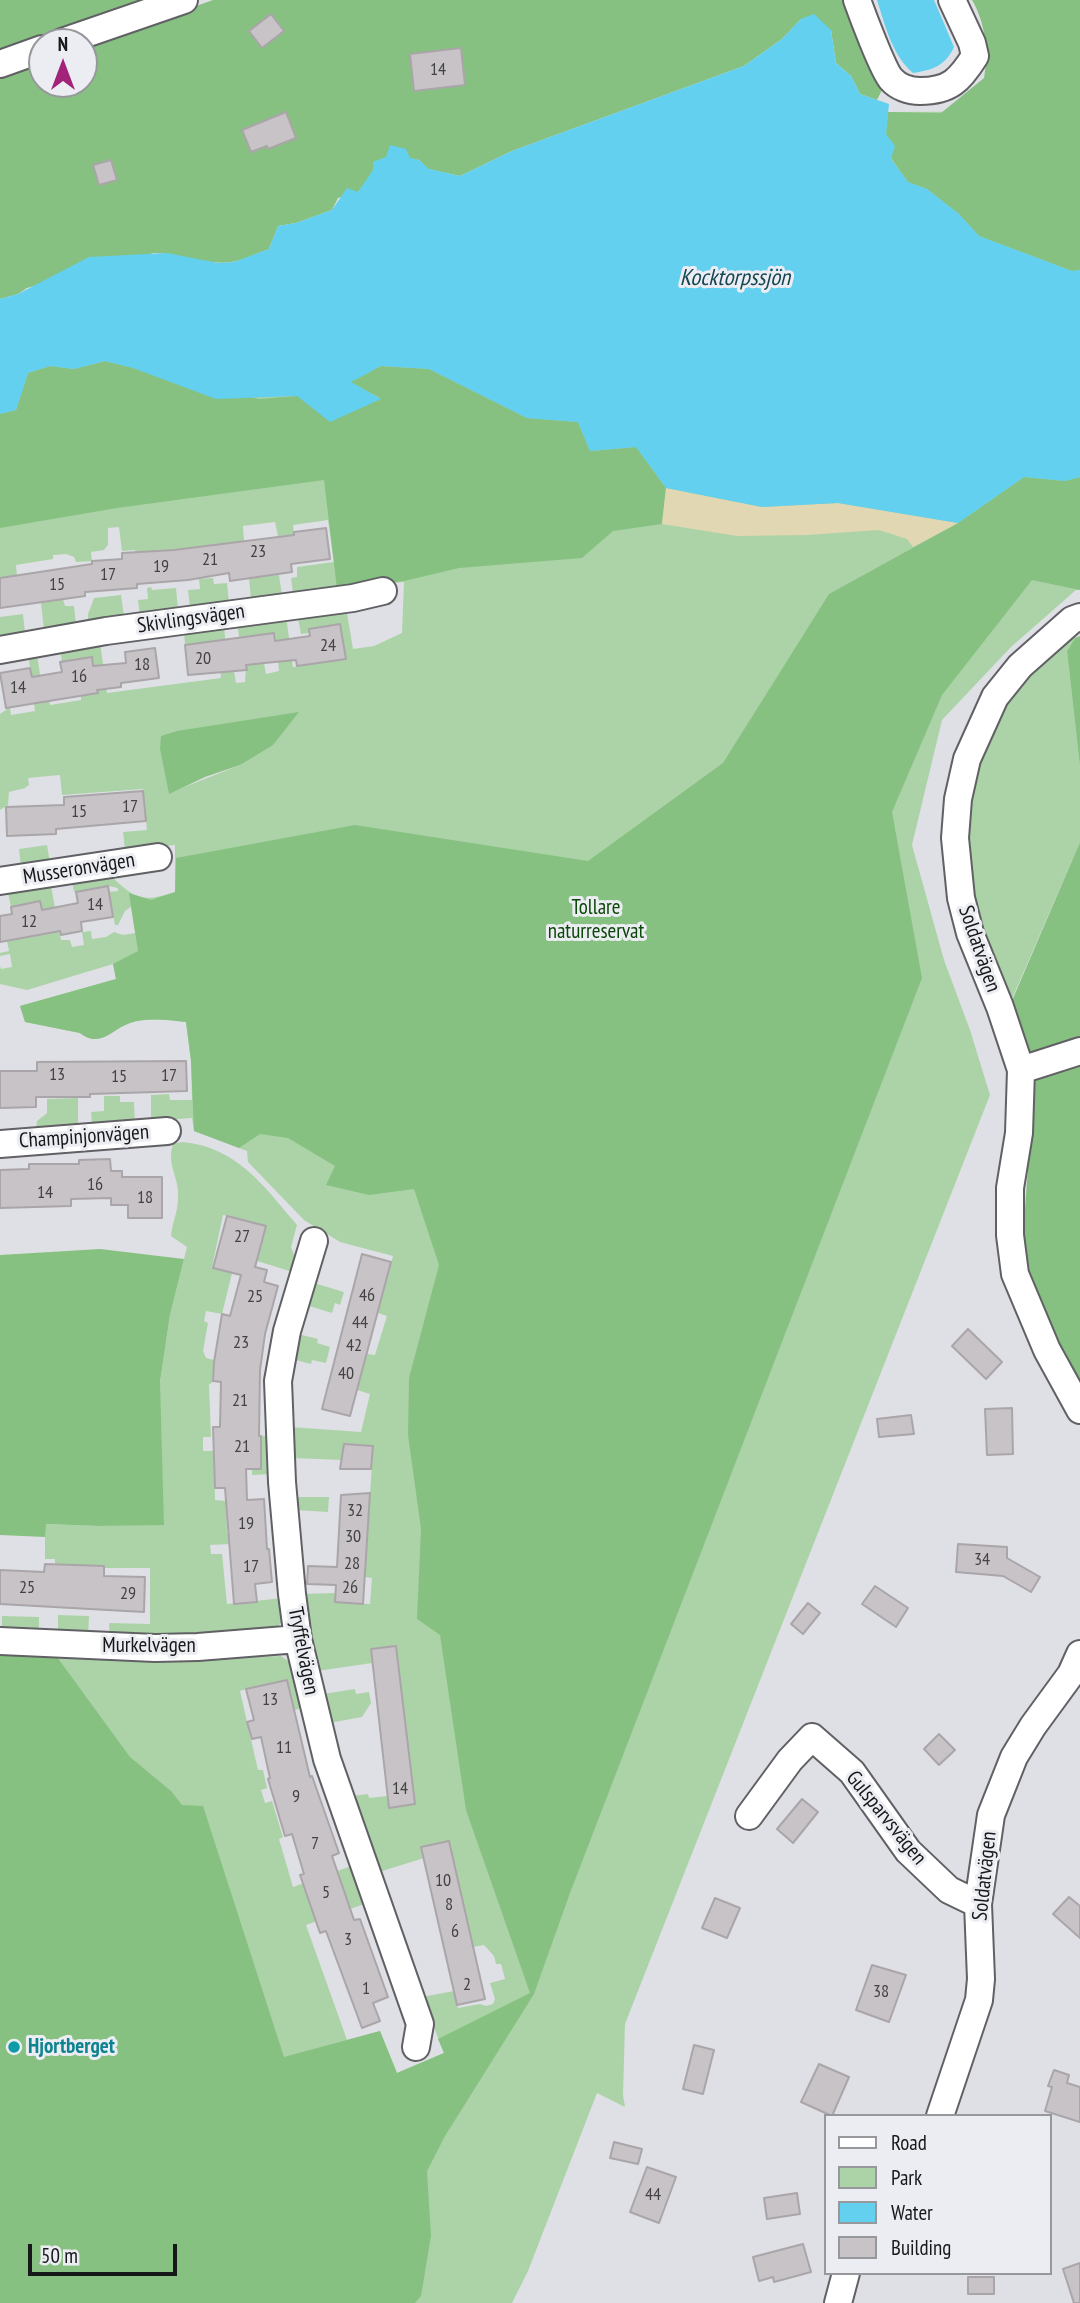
<!DOCTYPE html>
<meta charset="utf-8">
<style>
body{margin:0}
#map{position:relative;width:1080px;height:2303px;overflow:hidden;background:#dfe0e5;font-family:"PT Sans Narrow",sans-serif}
canvas{display:block}
.legend{position:absolute;left:824px;top:2114px;width:228px;height:161px;box-sizing:border-box;background:#ecedf3;border:2px solid #97989c;margin:0;padding:9px 12px;list-style:none;font-size:21px;color:#171819}
.legend li{display:flex;align-items:center;gap:14px;height:35px}
.legend b{width:35px;border:2px solid #97989c}
.north{position:absolute;left:28px;top:28px;width:70px;height:70px;box-sizing:border-box;background:#ecedf3;border:2px solid #97989c;border-radius:50%;rotate:0deg;font-size:19px;font-weight:700;line-height:28px;text-align:center;color:#171819}
.north::after{content:'';display:block;margin:auto;width:24px;height:32px;background:#a12478;clip-path:polygon(50% 0,100% 100%,50% 72%,0 100%)}
.scale{position:absolute;left:28px;top:2244px;width:149px;height:32px;box-sizing:border-box;border:4px solid #171819;border-top:0;padding-left:9px;font-size:21px;line-height:24px;white-space:nowrap;color:#171819;-webkit-text-stroke:5px #ecedf3;paint-order:stroke}
</style>
<div id="map">
<canvas width="1080" height="2303"></canvas>
<ul class="legend">
<li><b style="height:9px;background:#fff"></b>Road</li>
<li><b style="height:19px;background:#acd3a7"></b>Park</li>
<li><b style="height:19px;background:#62d0ee"></b>Water</li>
<li><b style="height:19px;background:#c8c3c7"></b>Building</li>
</ul>
<div class="north">N</div>
<div class="scale">50 m</div>
</div>
<script>
const context = document.querySelector('canvas').getContext('2d');
context.lineJoin = 'round';
function fillPath(path, color) { context.fillStyle = color; context.fill(path, 'evenodd'); }
function trace(path, color, width, dash) { context.strokeStyle = color; context.lineWidth = width; context.lineCap = dash ? 'butt' : 'round'; context.setLineDash(dash || []); context.stroke(path); }
function write(font, color, halo, rows, align = 'center') {
  context.font = font + ' "PT Sans Narrow",sans-serif'; context.lineWidth = 6; context.setLineDash([]); context.textBaseline = 'middle'; context.strokeStyle = halo; context.fillStyle = color; for (const [text, x, y, turn = 0] of rows) {
    context.save(); context.translate(x, y); context.rotate((+turn || 0) * Math.PI / 180); context.textAlign = isNaN(turn) ? turn : align; if (halo) context.strokeText(text, 0, 0); context.fillText(text, 0, 0); context.restore();
  }
}
const green = new Path2D(`
 M1080,111V590H1076L1011,647L942,720L912,845L944,960L970,1030L990,1095L625,2024L623,2095L625,2107L597,2093L528,2271L512,2303H0V1652L161,1660L281,1656L294,1665L303,1708L294,1710L246,1689L240,1691L258,1770H263L267,1788L261,1790L265,1803L272,1801L283,1837L279,1839L293,1887L354,1865L367,1903L306,1925L347,2040L380,2031L397,2073L444,2053L422,1997L454,1991L458,2008L480,2004L486,2006L493,2004L495,1999L490,1983L505,1979L501,1964H496L494,1956L484,1945L473,1947L424,1858L379,1872L352,1796L368,1794L369,1798L387,1796L389,1808L415,1804L396,1646L371,1649L372,1663L317,1671L302,1594L336,1593L335,1602L370,1604L372,1578L365,1577L373,1446L343,1460L291,1458L290,1427L361,1432L370,1394L357,1390L367,1354L375,1355L387,1316L378,1313L393,1256L340,1242L304,1220L248,1162L247,1151L194,1131L192,1118L151,1121V1095L169,1094L170,1100H192L191,1061L186,1022C168,1020 147,1017 130,1023C112,1029 100,1049 80,1033L25,1022L20,1006L116,979L113,964L27,990L0,984V966L1,969L12,967L10,954L0,956V953L9,951L7,941L46,933L40,902L11,907L8,893L51,886L61,940H70L72,947L84,945L82,932L91,931L92,939L106,937L114,932L123,935L135,933L131,907L125,911L118,925H115L109,892L118,891V888L108,886L74,892L72,881L110,875C135,899 141,903 175,892V845L125,850L123,832L147,830L143,789L62,795L60,775L28,778L29,785L25,788L9,792L8,805L0,810V714L10,707L11,715L35,711L34,703L36,702L28,655L37,654L40,675H44L50,705L81,700V696L97,693L92,658L62,662L60,648L100,642L107,693L221,678L217,641L185,645L184,630L224,625L228,672L234,671L236,683L245,682L246,665L264,663L266,674L279,671L275,633L239,637L237,621L286,616L293,667L345,659L340,624L310,629V633L301,634L297,613L346,607L353,649L374,646L402,633L404,582L293,593L291,578L297,577V567L334,562L328,520L293,525L294,535L278,536L275,522L243,526L244,541L140,554L134,550L122,551L119,527L108,528V545L104,550L91,552L92,561L76,562L74,557L66,554L53,555V559L16,565L17,576L0,578V345L454,220L888,112ZM298,713L240,765L169,793L160,750L232,724Z
 M279,575L282,595L251,599L249,578Z
 M213,578L214,584L227,583L229,603L190,607L188,590L200,589L199,579Z
 M151,587L152,590L176,588L178,610L140,615L138,600L148,599L147,588Z
 M121,595L124,617L88,621V614L94,598Z
 M63,599L65,606H74L76,625L44,630L41,603Z
 M23,614L25,633L0,637V617Z
 M1075,638L1067,651L1080,767V842L1011,1001L987,952L962,845L984,736L1024,673L1049,653Z
 M47,845L50,863L21,867L19,849Z
 M104,1096H120V1102H134L135,1124L92,1125L91,1112L104,1111Z
 M78,1098V1125L36,1129L37,1121L47,1113V1099Z
 M182,1142C237,1147 263,1185 297,1225L291,1247L296,1260L293,1272L257,1261L266,1226L223,1215L212,1267L232,1273L222,1314L206,1311L204,1321L208,1323L203,1351L206,1358L214,1360L212,1383L209,1384L211,1437H203V1451H214L215,1500L226,1501L227,1534H230L231,1544L210,1545L211,1554H222L227,1604L283,1598C284,1612 286,1621 274,1630L110,1641L109,1623L150,1624V1568H104L103,1566L81,1565L55,1579V1559H45V1524L99,1526L150,1524L159,1437L160,1382L170,1315L187,1247L171,1236C172,1223 178,1212 178,1198C180,1178 166,1166 173,1144Z
 M314,1283L344,1292L340,1305L335,1303L332,1313L306,1305Z
 M298,1334L318,1339L317,1343L330,1347L326,1363L312,1360L311,1364L292,1359Z
 M261,1436H271L272,1474L252,1475V1469L261,1468Z
 M295,1497H329L328,1512L295,1510Z
 M58,1615L89,1616L88,1638L58,1637Z
 M2,1616L39,1617V1636L2,1634Z
 M355,1689L356,1694L369,1692L371,1703L362,1717L329,1723L323,1694Z`);
const forest = new Path2D(`
 M0,0H166L0,55Z
 M213,0H851L886,82L877,100L860,94L851,76L836,63L831,30L801,19L782,39L744,66L512,151L460,176L428,169L419,160L386,157L358,192L338,198L332,210L296,223L278,226L269,249C257,253 244,260 232,262C206,266 180,253 154,253L27,288L18,294L0,299V74L42,60V84H84V46Z
 M972,0H1080V270L1072,271L979,236L959,214L927,189L908,182L891,158L886,134L888,112L941,113L984,78C989,52 985,22 972,0Z
 M105,361L259,399L297,396L380,398L350,382L381,366L429,369L527,418L578,422L590,451L636,447L666,488L662,524L613,531L582,558L459,568L404,581L337,589L324,480L117,508L0,528V414L16,410L28,373L50,366L74,369Z
 M1024,477L1065,481L1080,477V590L1032,580L942,695L892,812L922,978L570,1893L534,1994L445,2136L427,2171L431,2236L421,2296L415,2303H0V1653L57,1657L130,1757L171,1791L182,1805L203,1806L284,2057L380,2031L397,2073L444,2053L438,2039L530,1993L466,1810L440,1635L417,1619L421,1529L408,1435L409,1378L439,1265L414,1189L369,1195L326,1185L335,1166L288,1138L260,1134L239,1148L194,1131L191,1061L186,1022C169,1020 147,1017 130,1023C112,1029 100,1049 80,1033L25,1022L20,1006L116,979L113,964L138,951L129,893L151,900L175,892L176,858L355,825L588,861L723,763L829,594L958,523Z
 M1080,636V767L1067,651L1075,638Z
 M299,712L273,745L240,765L205,777L169,794L160,750L161,736L177,731Z
 M1080,842V1386L1033,1295L1023,1237L1032,1111L1011,1003Z
 M100,1249L184,1259L170,1315L160,1382L164,1525L99,1526L46,1524L45,1537L0,1535V1255Z`);
const sand = new Path2D(`
 M666,488L762,507L838,503L958,523L913,547L907,539L879,530L807,535L737,536L662,524Z`);
const water = new Path2D(`
 M877,0H934L954,47C945,66 933,70 913,73C892,55 885,25 877,0Z
 M814,14L831,30L836,63L851,76L860,94L889,104L886,134L895,146L891,159L908,182L927,189L959,214L979,236L1072,271L1080,270V477L1065,481L1024,477L958,523L838,503L762,507L666,488L636,447L590,451L578,422L527,418L429,369L381,366L351,382L381,399L330,422L297,396L216,399L133,368L105,361L74,369L50,366L28,373L16,410L0,414V299L18,294L89,257L167,253L218,263L234,262L269,249L278,226L296,223L332,210L347,188L358,192L373,170V162L386,157L390,145L406,149L410,158L419,160L429,169L460,176L512,151L744,66L782,39L801,19Z`);
const building = new Path2D(`
 M271,14L284,31L262,48L249,31Z
 M461,48L465,85L414,91L410,54Z
 M286,112L296,138L268,149L267,146L251,152L242,130Z
 M111,160L117,180L99,185L93,165Z
 M326,528L330,559L291,564L292,572L230,581L229,573L188,580L137,584V588L85,592V596L0,608V578L92,564V561L122,559V553L174,550L294,535V532Z
 M340,624L346,659L297,666L296,660L264,663L246,665L247,670L188,675L185,645L274,633L275,641L310,636L309,629Z
 M155,648L159,678L121,683V687L97,690L98,693L6,708L0,673L30,668L32,677L62,672L60,662L92,657L93,666L126,663L125,652Z
 M143,791L146,821L56,829V834L7,836L6,807L64,805V797Z
 M108,886L113,917L81,922L82,931L61,935L60,931L0,942V916L12,914L11,907L40,901L42,910L78,903L76,892Z
 M186,1061L187,1091L90,1094V1097H36V1107L0,1108V1071H37V1062Z
 M110,1159L111,1171H122V1177H162V1218H128V1205H111V1198L71,1199V1206L0,1208V1170L29,1169V1164H79V1160Z
 M227,1216L266,1226L255,1267L267,1270L264,1282L278,1286L265,1334L260,1370L259,1436H261V1469H246L247,1500L264,1499L267,1549H269L272,1582L255,1584L257,1602L234,1604L225,1488H215L213,1427H220L221,1382L213,1381L214,1362L222,1314L230,1316L241,1275L213,1268Z
 M362,1254L391,1262L350,1416L322,1409Z
 M968,1329L1002,1362L986,1379L952,1346Z
 M1012,1408L1013,1454L987,1455L985,1409Z
 M911,1415L914,1434L879,1437L877,1419Z
 M344,1444L373,1446L371,1469H340Z
 M370,1493L363,1604L335,1602L336,1585L307,1584L308,1566L337,1567L341,1495Z
 M958,1544L1007,1547V1558L1040,1577L1031,1592L1003,1576L956,1572Z
 M45,1564L104,1566V1576L145,1577L144,1612L0,1604V1570L44,1572Z
 M875,1586L908,1608L896,1627L862,1604Z
 M808,1603L820,1613L803,1634L791,1624Z
 M396,1646L415,1804L389,1808L371,1649Z
 M287,1680L310,1777L312,1776L339,1853L332,1856L354,1920L360,1919L388,1997L373,2003L380,2021L362,2028L326,1931L320,1933L300,1875L304,1874L292,1834L285,1836L268,1779L270,1778L261,1737L252,1739L247,1722L254,1720L246,1689Z
 M939,1734L955,1750L939,1765L924,1749Z
 M802,1799L818,1812L793,1843L777,1829Z
 M449,1841L485,1999L457,2005L421,1847Z
 M1069,1897L1080,1906V1938L1053,1914Z
 M715,1898L740,1908L727,1938L702,1928Z
 M872,1965L906,1975L889,2022L856,2010Z
 M694,2045L714,2050L703,2094L683,2089Z
 M819,2064L849,2077L832,2116L801,2102Z
 M1054,2070L1069,2075L1067,2083L1080,2087V2122L1045,2111L1052,2087L1048,2086Z
 M614,2142L642,2149L638,2164L610,2158Z
 M647,2167L676,2177L659,2223L630,2212Z
 M797,2193L800,2214L767,2219L764,2198Z
 M803,2244L811,2272L774,2282L773,2277L759,2281L753,2257Z
 M1080,2263V2303H1074L1063,2269Z
 M968,2277H994V2294H968Z`);
const minor = new Path2D(`
 M857,0C862,14 883,70 891,79C898,87 909,91 920,91C950,91 960,80 975,56L972,43L952,0
 M62,42L184,0
 M0,64L42,49
 M0,650L106,631L353,598L383,591
 M0,881L158,857
 M1080,1051L1021,1070L1019,1133L1010,1188V1235L1015,1274L1047,1350L1080,1410
 M1021,1070L1000,1007L970,933L961,898L955,838L958,799L967,759L995,697L1020,666L1072,620L1080,617
 M0,1144L167,1131
 M314,1241L287,1331L278,1381L282,1482L292,1594L298,1639L327,1759L420,2024L416,2047
 M0,1641L155,1648L198,1647L298,1639
 M749,1816L790,1760L812,1737L852,1772L908,1851L949,1890L978,1904
 M940,2116L979,2000L981,1979L978,1904L991,1815L1014,1757L1033,1726L1071,1674L1080,1654
 M838,2303L846,2273`);
const markers = [
 [14,2047,7,"#0f9aa8"]
];
const numberNames = [
 ["14",438,70],
 ["23",258,552],
 ["21",210,560],
 ["19",161,567],
 ["17",108,575],
 ["15",57,585],
 ["24",328,646],
 ["20",203,659],
 ["18",142,665],
 ["16",79,677],
 ["14",18,688],
 ["17",130,807],
 ["15",79,812],
 ["14",95,905],
 ["12",29,922],
 ["13",57,1075],
 ["17",169,1076],
 ["15",119,1077],
 ["16",95,1185],
 ["14",45,1193],
 ["18",145,1198],
 ["27",242,1237],
 ["46",367,1296],
 ["25",255,1297],
 ["44",360,1323],
 ["23",241,1343],
 ["42",354,1346],
 ["40",346,1374],
 ["21",240,1401],
 ["21",242,1447],
 ["32",355,1511],
 ["19",246,1524],
 ["30",353,1537],
 ["34",982,1560],
 ["28",352,1564],
 ["17",251,1567],
 ["25",27,1588],
 ["26",350,1588],
 ["29",128,1594],
 ["13",270,1700],
 ["11",284,1748],
 ["14",400,1789],
 ["9",296,1797],
 ["7",315,1844],
 ["10",443,1881],
 ["5",326,1893],
 ["8",449,1905],
 ["6",455,1932],
 ["3",348,1940],
 ["2",467,1985],
 ["1",366,1989],
 ["38",881,1992],
 ["44",653,2195]
];
const streetNames = [
 ["Skivlingsvägen",191,619,-8],
 ["Musseronvägen",79,869,-9],
 ["Soldatvägen",979,949,71],
 ["Champinjonvägen",84,1137,-4],
 ["Murkelvägen",149,1646],
 ["Tryffelvägen",303,1651,79],
 ["Gulsparvsvägen",886,1818,51],
 ["Soldatvägen",985,1876,-84]
];
const parkNames = [
 ["Tollare",596,908],
 ["naturreservat",596,932]
];
const cultureNames = [
 ["Hjortberget",28,2047]
];
const waterNames = [
 ["Kocktorpssjön",735,278]
];
fillPath(green, '#acd3a7');
fillPath(forest, '#87c181');
fillPath(sand, '#e1d7b2');
fillPath(water, '#62d0ee');
fillPath(building, '#c8c3c7');
trace(building, '#aaa5a9', 2);
trace(minor, '#606065', 30);
trace(minor, '#fff', 26);
for (const [x, y, r, color] of markers) { const dot = new Path2D(); dot.arc(x, y, r, 0, 2 * Math.PI); context.fillStyle = color; context.fill(dot); trace(dot, '#ecedf3', 2.5); }
write('18px', '#434344', null, numberNames);
write('21px', '#171819', '#ecedf3', streetNames);
write('21px', '#0b4808', '#ecedf3', parkNames);
write('bold 21px', '#0d838f', '#ecedf3', cultureNames, 'left');
write('italic 23px', '#154653', '#ecedf3', waterNames);
</script>
